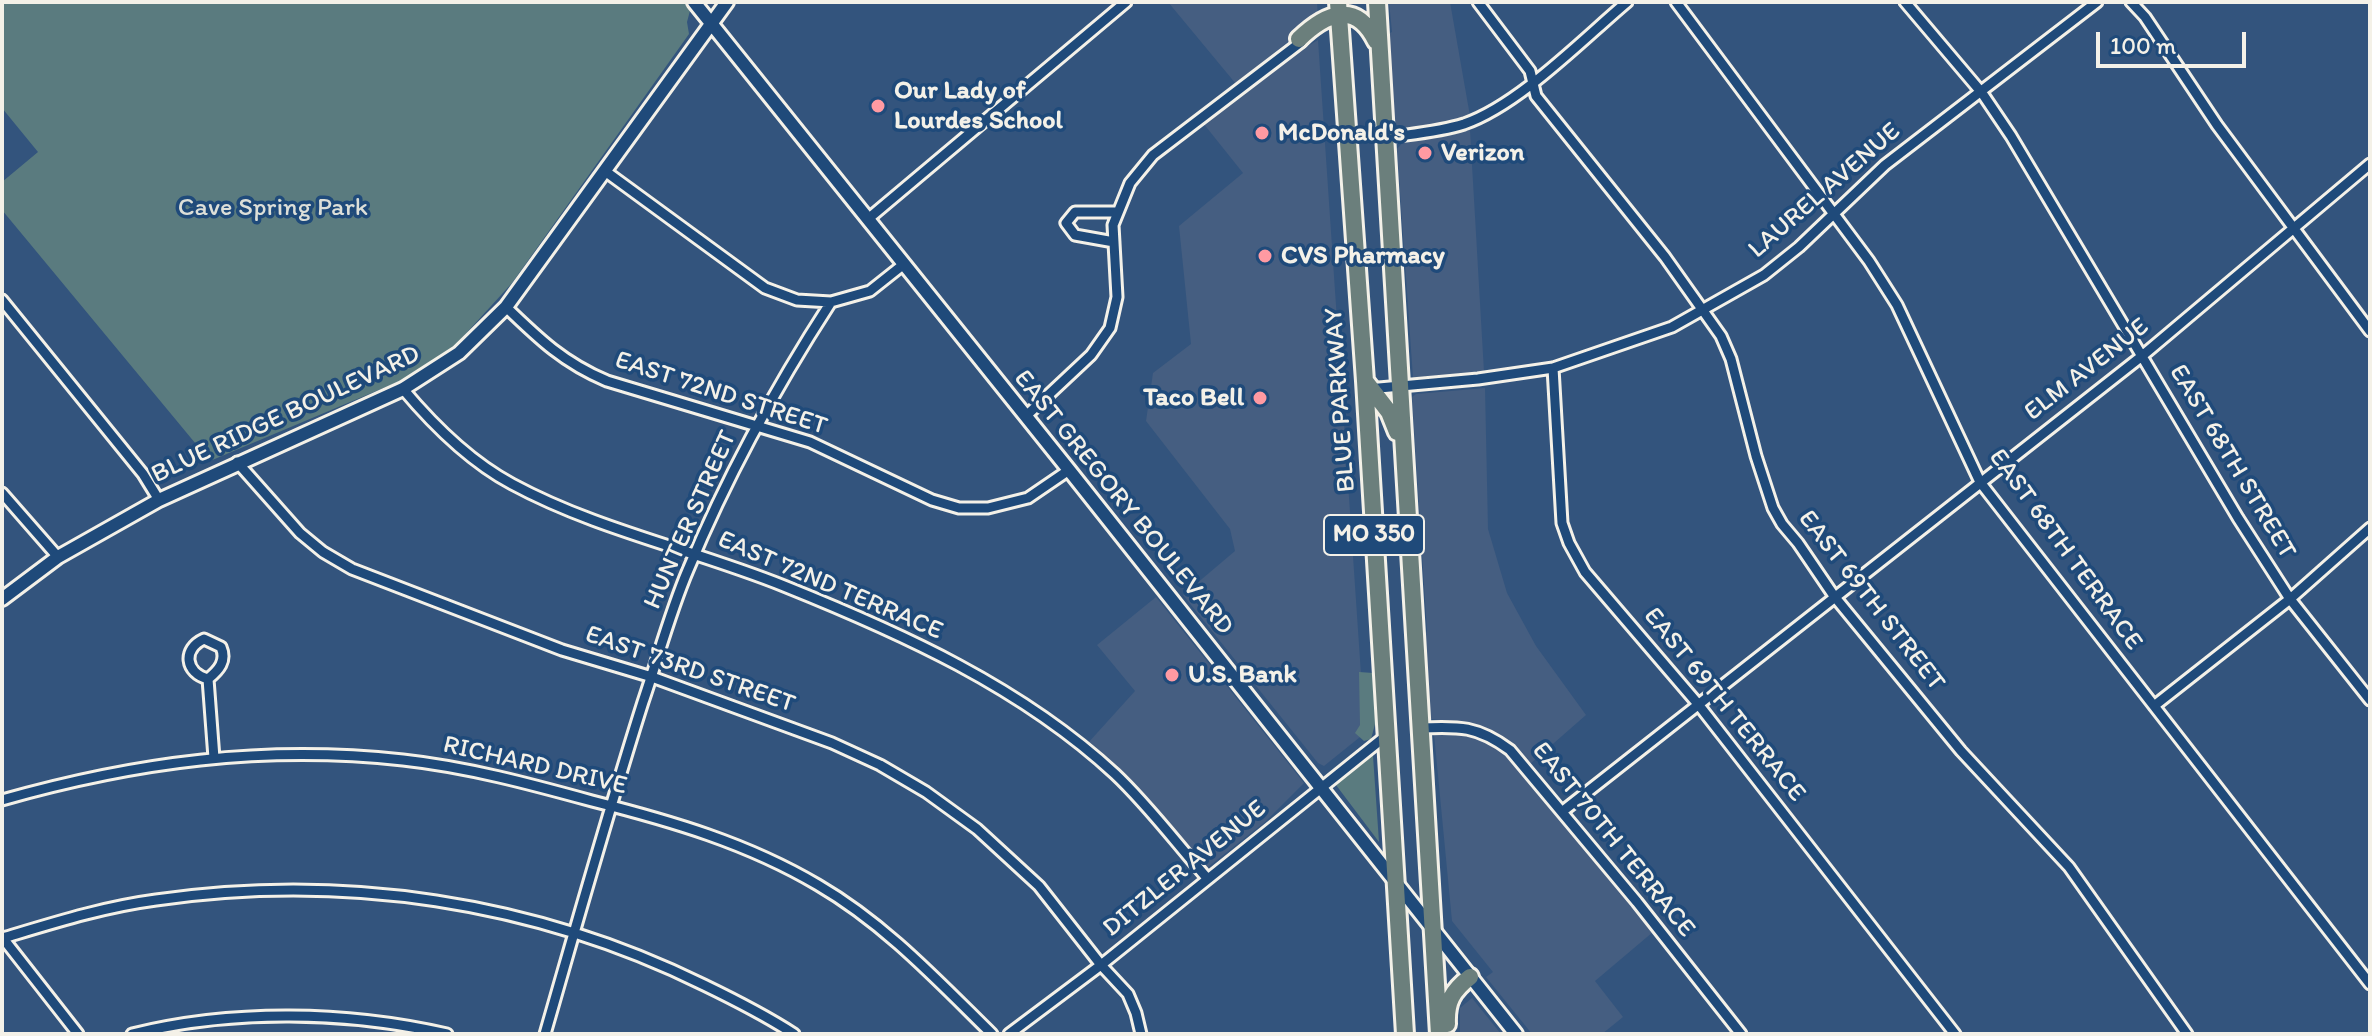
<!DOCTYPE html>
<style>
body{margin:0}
#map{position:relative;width:2372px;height:1036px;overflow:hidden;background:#33547d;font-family:Itim,sans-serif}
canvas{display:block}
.frame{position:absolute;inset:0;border:4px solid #f4f1e8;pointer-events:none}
.scale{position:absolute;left:2096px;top:32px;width:150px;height:36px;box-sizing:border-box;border:4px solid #f4f1e8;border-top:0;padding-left:10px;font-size:24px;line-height:28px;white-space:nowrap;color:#f4f1e8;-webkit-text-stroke:6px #1f4a7a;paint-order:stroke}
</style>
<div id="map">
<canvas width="2372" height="1036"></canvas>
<div class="frame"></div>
<div class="scale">100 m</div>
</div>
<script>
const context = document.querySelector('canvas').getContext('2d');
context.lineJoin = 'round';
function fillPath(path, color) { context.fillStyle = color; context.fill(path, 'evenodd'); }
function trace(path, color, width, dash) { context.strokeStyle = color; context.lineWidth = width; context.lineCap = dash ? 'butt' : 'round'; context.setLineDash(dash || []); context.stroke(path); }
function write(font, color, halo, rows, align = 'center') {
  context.font = font + ' Itim,sans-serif'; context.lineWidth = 7; context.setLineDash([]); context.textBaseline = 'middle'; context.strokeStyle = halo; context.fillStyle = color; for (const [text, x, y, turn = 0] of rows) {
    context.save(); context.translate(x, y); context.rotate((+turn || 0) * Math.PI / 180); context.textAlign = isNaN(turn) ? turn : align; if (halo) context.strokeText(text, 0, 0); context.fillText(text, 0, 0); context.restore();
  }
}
const built = new Path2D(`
 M1168,2H1317L1318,17L1236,84Z
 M1389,2H1450L1470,116L1415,129L1392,126L1385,35L1392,32Z
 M1318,40L1365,733L1324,766L1318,763L1183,595L1235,551L1230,529L1146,421L1153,373L1191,344L1179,226L1243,173L1203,123L1283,61Z
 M1470,130L1484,372L1413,378L1397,149L1404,141L1446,136Z
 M1485,388L1488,529L1507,593L1536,646L1586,715L1530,764L1499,735L1475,725L1431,719L1428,715L1422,641L1427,631L1412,397L1416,394Z
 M1156,597L1304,783L1265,822L1208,867L1201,865L1120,773L1088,743L1135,691L1097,645Z
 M1456,732L1481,736L1498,745L1516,762L1653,932L1595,981L1623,1017L1602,1034H1532L1486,977L1493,972L1452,921L1434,734Z
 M1472,998L1501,1034H1460V1008Z`);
const green = new Path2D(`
 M2,2H687L691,7L687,22L689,34L512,283L449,352L400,381L210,461L2,210V182L38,152L2,108Z
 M1359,672L1373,673L1377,717L1371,739L1364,741L1355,733L1360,725Z
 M1370,753L1373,756L1379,842L1336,785L1338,778Z`);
const minor = new Path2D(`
 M1478,2L1530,71L1536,96L1665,257L1721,336L1731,359L1756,456L1773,508L1782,524L1798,543L1834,596L1961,751L2069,867L2187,1034
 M1676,2L1869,261L1897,305L1980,482L2370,984
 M1905,2L1982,93L2011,136L2238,518L2290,599L2370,700
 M2131,2L2145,17L2217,125L2370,331
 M1385,138C1411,134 1439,132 1464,124C1519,105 1582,40 1627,2
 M605,171L765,288L797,300L831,302
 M868,219L1126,2
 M1114,242L1075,235L1066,223L1075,212H1116
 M2,300L143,474L159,500
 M506,307C539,339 564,363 607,381L810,442L932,500L959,508H988L1028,498L1069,470
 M1553,368L1562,523L1569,543L1585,572L1698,704L1955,1034
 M403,389C434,426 469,461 512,484C597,530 695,550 784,586C901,633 1021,687 1115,774C1148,805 1177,844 1207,878
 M1368,389L1478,379L1553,368L1672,327L1764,275L1799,247L1885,165L2097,2
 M1026,416L1091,355L1110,328L1117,297L1113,225L1130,183L1153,155L1301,42
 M237,462L300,533L323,552L352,569L562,650L652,677L832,743L880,765L926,792L977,829L1039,886L1101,965L1128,994L1136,1013L1141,1034
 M2,493L58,557
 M208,679C185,673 182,649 204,639L221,647C227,661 219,670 208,679L214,758
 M2154,706L2290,599L2370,528
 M1420,728C1459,726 1478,726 1510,750L1637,902L1741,1034
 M2,800C136,762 263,745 403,760C467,767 530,784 592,801C671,821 747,843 818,885C885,924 937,980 992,1034
 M1563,811L2142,356L2370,164
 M2,937L78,1034
 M3,938C53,923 103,907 156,900C342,873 534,901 704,985C735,1000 765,1015 794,1034
 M132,1034C233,1009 346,1011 447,1034
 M545,1034C577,923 608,812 643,702C658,658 670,612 688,570C727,476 776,387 831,302L870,291L904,264
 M1009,1034L1101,965L1387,735`);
const secondary = new Path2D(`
 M694,2L1069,470L1516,1034
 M2,599L58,557L159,500L403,389L459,353L506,307L727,2`);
const trunk = new Path2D(`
 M1338,2L1365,381L1405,1034
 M1377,2L1439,1034
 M1299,39C1326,13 1356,0 1376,41
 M1365,381L1389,412L1397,432
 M1447,1024C1446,1002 1452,991 1470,977`);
const markers = [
 [878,106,8,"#ff9aa2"],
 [1262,133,8,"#ff9aa2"],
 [1425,153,8,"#ff9aa2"],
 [1265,256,8,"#ff9aa2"],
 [1260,398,8,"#ff9aa2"],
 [1172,675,8,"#ff9aa2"]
];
const shields = [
 [1374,535,100]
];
const shieldNames = [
 ["MO 350",1374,535]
];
const poiNames = [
 ["Our Lady of",894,91],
 ["Lourdes School",894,121],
 ["McDonald's",1278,133],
 ["Verizon",1441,153],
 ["CVS Pharmacy",1281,256],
 ["Taco Bell",1244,398,"right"],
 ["U.S. Bank",1188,675]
];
const streetNames = [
 ["LAUREL AVENUE",1825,191,-41],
 ["ELM AVENUE",2087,370,-38],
 ["EAST 72ND STREET",721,394,18],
 ["BLUE PARKWAY",1341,400,-94],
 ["BLUE RIDGE BOULEVARD",286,415,-25],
 ["EAST 68TH STREET",2232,462,59],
 ["EAST GREGORY BOULEVARD",1123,503,51],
 ["HUNTER STREET",691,520,-66],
 ["EAST 68TH TERRACE",2065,550,54],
 ["EAST 72ND TERRACE",830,586,23],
 ["EAST 69TH STREET",1871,601,52],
 ["EAST 73RD STREET",690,670,19],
 ["EAST 69TH TERRACE",1724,705,51],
 ["RICHARD DRIVE",535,766,13],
 ["EAST 70TH TERRACE",1613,840,51],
 ["DITZLER AVENUE",1185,869,-39]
];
const parkNames = [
 ["Cave Spring Park",273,208]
];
fillPath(built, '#455e81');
fillPath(green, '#5a7b7f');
trace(minor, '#f4f1e8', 15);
trace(secondary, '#f4f1e8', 18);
trace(trunk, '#f4f1e8', 22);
trace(minor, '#1f4a7a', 9);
trace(secondary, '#1f4a7a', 12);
trace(trunk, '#6b7f7c', 16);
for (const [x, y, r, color] of markers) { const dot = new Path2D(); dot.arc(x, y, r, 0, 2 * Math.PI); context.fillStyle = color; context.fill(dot); trace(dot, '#1f4a7a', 3); }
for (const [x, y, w] of shields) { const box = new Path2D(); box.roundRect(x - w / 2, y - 20, w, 40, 6); context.fillStyle = '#1f4a7a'; context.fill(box); trace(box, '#f4f1e8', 2); }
write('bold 24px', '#f4f1e8', null, shieldNames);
write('bold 26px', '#f4f1e8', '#1f4a7a', poiNames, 'left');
write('26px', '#f4f1e8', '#1f4a7a', streetNames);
write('26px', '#dddfd8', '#1f4a7a', parkNames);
</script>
